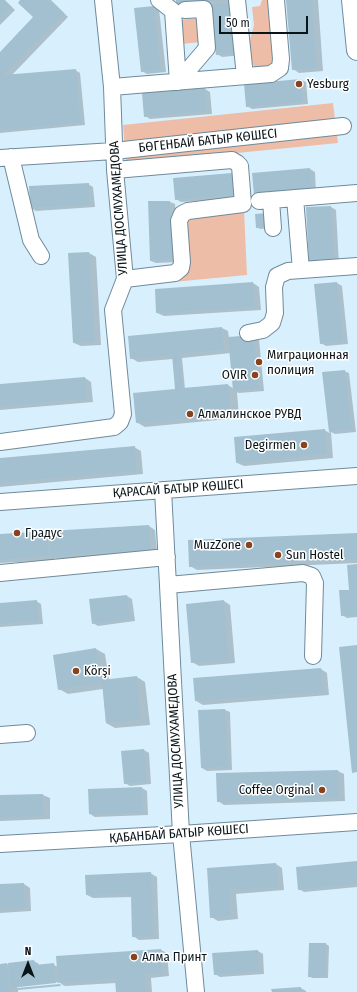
<!DOCTYPE html>
<meta charset="utf-8">
<style>
body{margin:0}
#map{position:relative;width:357px;height:992px;overflow:hidden;background:#d8f0fe;font-family:"Fira Sans Condensed",sans-serif}
canvas{display:block}
.north{position:absolute;left:8px;top:944px;width:40px;height:40px;-webkit-text-stroke:3px #fff;paint-order:stroke;rotate:0deg;font-size:11px;font-weight:700;line-height:16px;text-align:center;color:#0a151a}
.north::after{content:'';display:block;margin:auto;width:14px;height:18px;background:#0a151a;clip-path:polygon(50% 0,100% 100%,50% 72%,0 100%)}
.scale{position:absolute;left:219px;top:16px;width:89px;height:18px;box-sizing:border-box;border:2px solid #0a151a;border-top:0;padding-left:5px;font-size:12px;line-height:14px;white-space:nowrap;color:#0a151a;-webkit-text-stroke:3px #fff;paint-order:stroke}
</style>
<div id="map">
<canvas width="357" height="992"></canvas>
<div class="north">N</div>
<div class="scale">50 m</div>
</div>
<script>
const context = document.querySelector('canvas').getContext('2d');
context.lineJoin = 'round';
function fillPath(path, color) { context.fillStyle = color; context.fill(path, 'evenodd'); }
function trace(path, color, width, dash) { context.strokeStyle = color; context.lineWidth = width; context.lineCap = dash ? 'butt' : 'round'; context.setLineDash(dash || []); context.stroke(path); }
function write(font, color, halo, rows, align = 'center') {
  context.font = font + ' "Fira Sans Condensed",sans-serif'; context.lineWidth = 3; context.setLineDash([]); context.textBaseline = 'middle'; context.strokeStyle = halo; context.fillStyle = color; for (const [text, x, y, turn = 0] of rows) {
    context.save(); context.translate(x, y); context.rotate((+turn || 0) * Math.PI / 180); context.textAlign = isNaN(turn) ? turn : align; if (halo) context.strokeText(text, 0, 0); context.fillText(text, 0, 0); context.restore();
  }
}
const green = new Path2D(`
 M262,0H281L275,67L257,70L250,60V40L254,25L252,7L260,6Z
 M198,18L200,42L182,44L179,20Z
 M333,103L338,143L126,164L123,125Z
 M244,210L247,275L173,282C177,259 182,237 190,215Z`);
const shadow = new Path2D(`
 M0,0H5L15,10L0,25Z
 M22,0H51L68,17L11,76L75,70L80,73L85,125L0,133V53L34,17Z
 M177,0H232L243,55L222,57L217,54L211,4L182,7L177,5Z
 M287,0H318L323,71L299,73L293,69Z
 M154,7L159,9L166,72L147,74L142,71Z
 M301,80L306,82L308,104L252,109L247,106Z
 M205,89L210,92L212,114L150,119L145,116Z
 M310,169L315,172L316,193L260,198Z
 M231,174L236,177L238,198L181,202L176,199Z
 M88,184L93,187L95,207L36,211L31,208Z
 M149,202H170L175,204L178,262L156,263L151,261Z
 M331,207L336,210L339,265L310,264Z
 M256,215L271,228L260,229L257,227Z
 M89,253L96,257L101,345L81,346L74,343Z
 M253,283L259,287L261,310L164,316L157,313Z
 M337,283L342,286L348,344L326,346L321,343Z
 M222,328L228,331L229,338L259,339L264,391L239,393L237,392L239,418L145,427L136,422L176,390L173,359L138,362L131,358ZM231,353L234,389L228,385L185,389L182,358Z
 M344,371L349,373L356,432L335,434L331,432L333,458L244,466L237,463L324,430L330,433L323,373Z
 M85,378L91,382L93,402L0,410V385Z
 M134,447L141,451L143,474L0,487V459Z
 M149,526L155,530L157,553L58,559L55,558V560L0,563V535L48,532L50,534Z
 M357,534V563L197,570L190,566Z
 M357,565V617L347,618L342,615Z
 M127,596L132,599L135,621L98,626L93,623L90,600Z
 M36,601L41,604L43,624L0,627V604Z
 M224,601L230,605L235,663L199,666L192,662Z
 M96,649L105,654L109,680L137,677L145,682L150,725L115,728L106,723L103,689L68,694L59,689Z
 M321,669L327,673L329,695L203,705L196,701Z
 M225,710L230,712L232,770L207,771L202,768Z
 M144,750L149,753L151,784L130,786L125,783Z
 M338,771L344,774L345,801L224,805L218,801Z
 M142,788L147,791L148,815L95,817L90,814Z
 M43,795L50,798V819L0,821V796Z
 M357,862V887L304,892L299,889Z
 M276,864L282,868L284,890L236,894L238,919L218,921L211,917L208,869Z
 M150,873L157,877L159,939L139,940L133,936L132,897L93,898L87,895Z
 M24,884L30,888L31,911L0,913V885Z
 M326,944L329,946L328,978H312L309,976Z
 M161,950L167,953L169,976L151,978L152,992H117L116,983L65,986L61,984V982L17,986V988L60,984L61,986L18,990V992H0V965L7,964L9,965L34,961L39,964V966L54,965L58,967Z
 M258,951L263,954L264,974L220,977L215,974Z
 M301,988L306,991V992H273Z`);
const building = new Path2D(`
 M0,0H4L11,7L0,18Z
 M20,0H50L64,13L3,75L76,69L81,123L0,130V52L33,17L18,3Z
 M176,0H213V1L176,5Z
 M286,0H312L317,68L292,70Z
 M233,2L239,53L216,55L210,5Z
 M154,6L161,70L141,72L134,8Z
 M301,79L303,102L246,107L244,84Z
 M205,88L207,111L144,117L142,93Z
 M310,168L312,190L254,195L252,173Z
 M232,173L233,195L175,200L173,178Z
 M89,183L90,205L30,208L29,186Z
 M148,201H170L173,260L150,261Z
 M331,206L334,263L309,264L306,207Z
 M267,213L268,227L256,228L255,214Z
 M89,252L95,342L73,343L68,253Z
 M253,282L255,307L156,313L155,289Z
 M337,282L343,341L320,344L314,284Z
 M222,327L224,350L179,354L183,388L228,384L231,414L136,423L133,393L175,389L172,355L130,359L128,336Z
 M254,335L259,389L233,391L228,337Z
 M345,370L352,429L329,432L322,372Z
 M85,377L87,399L0,406V384Z
 M325,429L327,454L236,463L234,437Z
 M135,446L137,471L0,483V458Z
 M149,525L151,550L50,556L49,531Z
 M48,531L49,556L0,560V534Z
 M357,533V559L189,567L188,540Z
 M357,564V615L341,616L339,590H349L347,565Z
 M127,595L130,619L92,624L89,599Z
 M37,600L38,621L0,624V603Z
 M224,600L229,660L191,663L186,604Z
 M357,645V772L352,773L339,647Z
 M96,648L101,680L137,676L141,720L106,723L102,683L58,690L53,655Z
 M321,668L323,692L195,701L193,678Z
 M225,709L228,767L201,768L198,710Z
 M144,749L147,782L124,784L121,751Z
 M338,770L339,798L217,802L216,773Z
 M142,787L143,813L89,814L88,789Z
 M43,794L44,816L0,818V795Z
 M357,861V884L298,890L296,867Z
 M276,863L278,887L230,890L231,916L210,918L207,868Z
 M151,872L153,936L132,937L131,894L86,895L85,875Z
 M24,883L25,908L0,909V884Z
 M309,943H326L325,977H308Z
 M161,949L163,973L145,974L146,992H116L115,979L58,983L56,956Z
 M258,950L260,971L214,975L212,953Z
 M34,960L35,965L54,963L56,983L10,988L8,963Z
 M7,963L10,992H0V964Z
 M301,987V992H272L271,989Z`);
const minor = new Path2D(`
 M159,0L173,11L178,82L207,48L204,9L185,10
 M237,0L245,76
 M112,87L271,74L280,68L281,59L276,0
 M11,157L31,240L41,256
 M0,158L114,151L343,126
 M115,170L232,160L237,163L240,166L243,204L188,211L182,214L179,221L182,262L181,268L175,273L125,279
 M295,198L301,270
 M271,200L273,228
 M259,201L357,193
 M248,333L263,330L272,323L275,313L274,287L277,276L288,271L357,266
 M0,442L114,427L120,422L123,414L113,310L125,279L115,170L112,87L103,0
 M163,490L181,834L196,992
 M0,502L357,476
 M0,573L167,557
 M168,585L303,573L312,576L315,583L313,656
 M0,735L27,733
 M0,844L181,834L357,822`);
const major = new Path2D(`
 M352,0L357,50`);
const markers = [
 [299,84,4,"#88421e"],
 [259,362,4,"#88421e"],
 [255,375,4,"#88421e"],
 [190,414,4,"#88421e"],
 [304,445,4,"#88421e"],
 [17,533,4,"#88421e"],
 [249,545,4,"#88421e"],
 [278,555,4,"#88421e"],
 [76,671,4,"#88421e"],
 [322,790,4,"#88421e"],
 [134,957,4,"#88421e"]
];
const poiNames = [
 ["Yesburg",307,84],
 ["Миграционная",267,355],
 ["полиция",267,370],
 ["OVIR",247,375,"right"],
 ["Алмалинское РУВД",198,414],
 ["Degirmen",296,445,"right"],
 ["Градус",25,533],
 ["MuzZone",241,545,"right"],
 ["Sun Hostel",286,555],
 ["Körşi",84,671],
 ["Coffee Orginal",314,790,"right"],
 ["Алма Принт",142,957]
];
const streetNames = [
 ["БӨГЕНБАЙ БАТЫР КӨШЕСІ",208,141,-6],
 ["УЛИЦА ДОСМУХАМЕДОВА",119,208,-94],
 ["ҚАРАСАЙ БАТЫР КӨШЕСІ",178,489,-4],
 ["УЛИЦА ДОСМУХАМЕДОВА",176,741,-93],
 ["ҚАБАНБАЙ БАТЫР КӨШЕСІ",179,834,-4]
];
fillPath(green, '#eebda7');
fillPath(shadow, '#0003');
fillPath(building, '#a3c0d0');
trace(minor, '#6f8a9a', 18);
trace(major, '#6f8a9a', 22);
trace(minor, '#fff', 16);
trace(major, '#fff', 20);
for (const [x, y, r, color] of markers) { const dot = new Path2D(); dot.arc(x, y, r, 0, 2 * Math.PI); context.fillStyle = color; context.fill(dot); trace(dot, '#fff', 1.5); }
write('13px', '#0a151a', '#fff', poiNames, 'left');
write('13px', '#0a151a', '#fff', streetNames);
</script>
